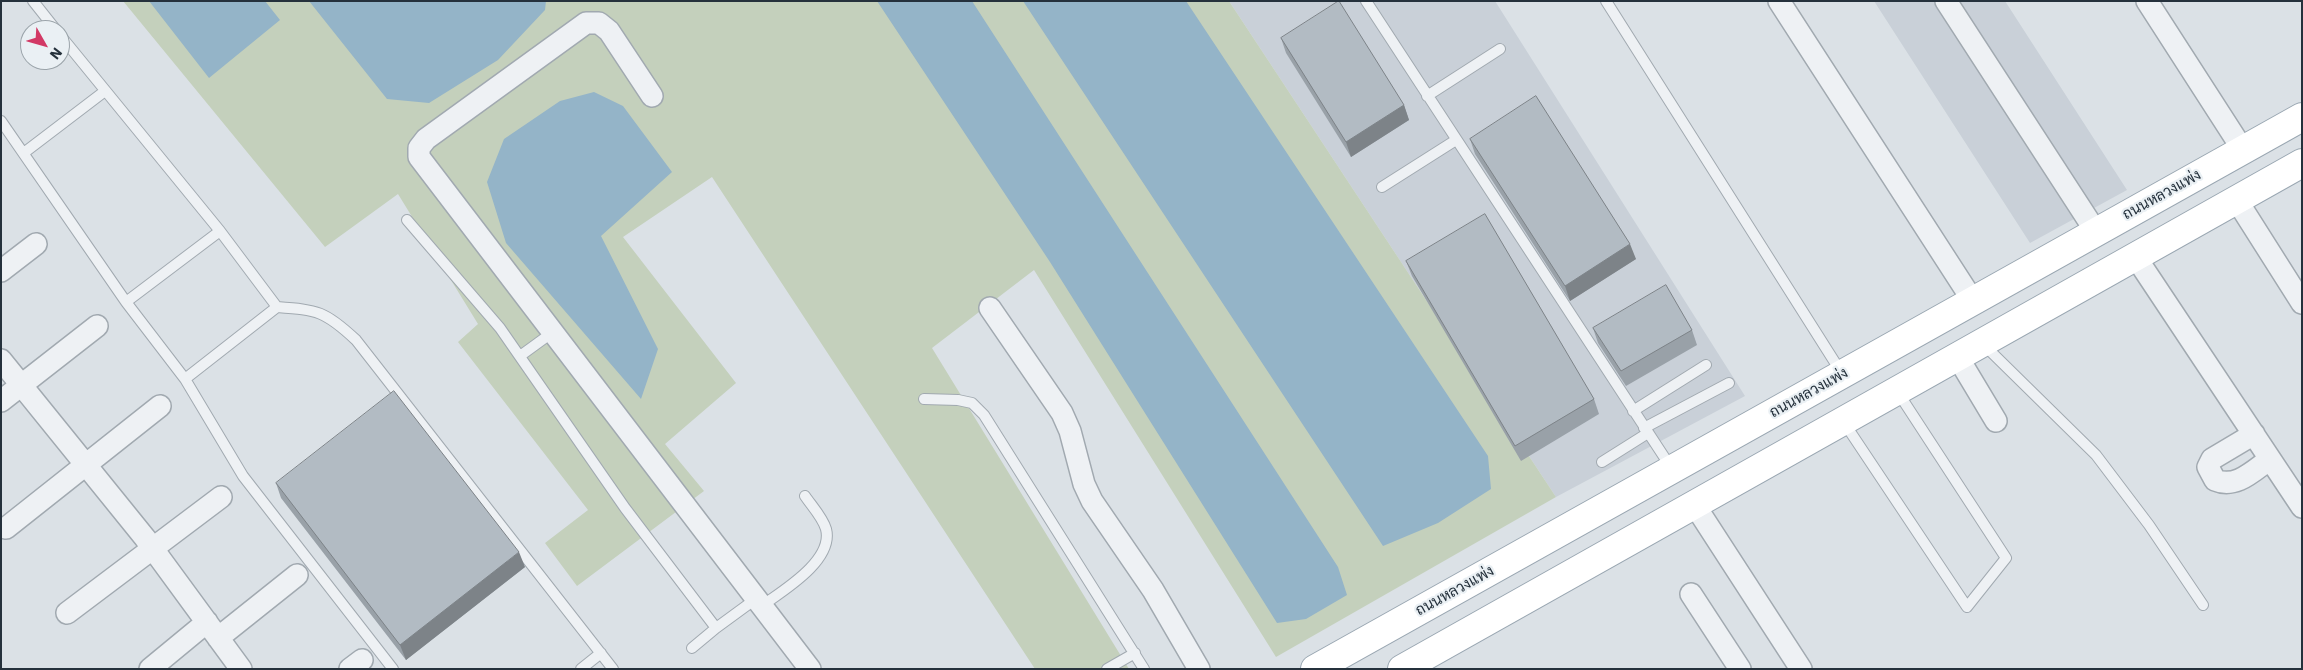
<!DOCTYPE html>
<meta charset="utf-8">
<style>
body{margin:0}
#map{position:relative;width:2303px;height:670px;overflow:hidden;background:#dbe1e6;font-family:"IBM Plex Sans",sans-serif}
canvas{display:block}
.frame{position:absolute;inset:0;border:2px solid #25313c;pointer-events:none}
.north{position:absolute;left:20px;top:20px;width:50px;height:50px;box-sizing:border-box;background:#eaf0f4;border:1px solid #9ba4aa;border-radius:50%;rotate:128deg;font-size:14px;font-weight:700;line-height:20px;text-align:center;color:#25313c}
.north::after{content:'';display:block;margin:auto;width:18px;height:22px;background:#d23965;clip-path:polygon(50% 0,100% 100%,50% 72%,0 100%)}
</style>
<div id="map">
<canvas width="2303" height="670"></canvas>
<div class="frame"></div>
<div class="north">N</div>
</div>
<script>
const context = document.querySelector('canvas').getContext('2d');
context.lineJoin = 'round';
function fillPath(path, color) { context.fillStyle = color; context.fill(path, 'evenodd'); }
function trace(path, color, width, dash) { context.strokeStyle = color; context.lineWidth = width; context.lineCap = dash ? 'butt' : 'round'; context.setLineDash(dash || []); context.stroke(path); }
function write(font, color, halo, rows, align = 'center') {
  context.font = font + ' "IBM Plex Sans",Sarabun,sans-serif'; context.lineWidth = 4.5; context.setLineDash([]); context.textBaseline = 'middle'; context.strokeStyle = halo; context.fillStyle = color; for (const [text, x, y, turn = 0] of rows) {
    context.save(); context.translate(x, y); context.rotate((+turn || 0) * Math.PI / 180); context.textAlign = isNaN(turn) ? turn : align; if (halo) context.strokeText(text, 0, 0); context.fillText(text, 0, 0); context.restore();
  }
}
const built = new Path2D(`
 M1229,1H1495L1745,396L1556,497Z
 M1874,1H2005L2127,190L2030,243Z`);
const green = new Path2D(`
 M123,1H1229L1556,497L1276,657L1034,270L932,348L1129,669H1035L712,177L623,237L736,383L665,444L704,491L577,586L545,543L588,510L458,342L478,324L398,194L325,247Z`);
const water = new Path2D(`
 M149,1H265L280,20L209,78Z
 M309,1H546L545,10L498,60L429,103L387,99Z
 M877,1H972L1338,567L1347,595L1306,619L1277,623L1050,262Z
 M1023,1H1186L1488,456L1491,489L1438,523L1383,546Z
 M594,92L623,106L672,172L601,236L658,349L641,399L506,243L487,182L504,139L560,101Z`);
const lane = new Path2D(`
 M33,1L56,30
 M1366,1L1672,469
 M1606,1L1841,372
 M60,35L220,231L277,307C318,310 325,311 356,340L613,669
 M1427,96L1500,49
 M1,121L126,302L185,379L243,476L393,669
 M25,152L105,91
 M1382,187L1456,140
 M407,220L500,328L625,508L716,628L757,598
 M126,302L220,231
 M1982,343L2096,455L2149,525L2203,605
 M520,356L553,332
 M185,379L277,307
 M924,399L958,400L972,403L984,415L1144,669
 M1633,411L1706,365
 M1843,421L1967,607L2006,558L1897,391
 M1644,428L1729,383
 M1602,462L1648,433
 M763,605C784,590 834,560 826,529C823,518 811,505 805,496
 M692,648L716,628
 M581,669L601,653
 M1107,669L1135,653`);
const street = new Path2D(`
 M1779,1L1973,301
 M1946,1L2096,232
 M2147,1L2243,150
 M652,96L609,31L599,23H586L426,139L419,148V157L810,669
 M2236,199L2302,303
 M2135,256L2302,507
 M1,271L36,244
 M990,308L1062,413L1070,431L1084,484L1092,501L1153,590L1199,669
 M1957,356L1996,421
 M1,360L145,538L241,669
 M1,401L97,326
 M2254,434L2212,459L2208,467L2215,480C2236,489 2253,471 2270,459
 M1694,504L1801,669
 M6,528L160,406
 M1691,594L1740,669
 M67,613L221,497
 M218,638L297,575
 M150,669L207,622
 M350,669L362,660`);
const primary = new Path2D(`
 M1315,669L2302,117
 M1402,669L2302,163`);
const wall = new Path2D(`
 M1281,38L1404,105L1409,120L1351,157L1286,53Z
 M1470,139L1636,259L1570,301L1475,154Z
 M1406,261L1594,399L1599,414L1521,461L1412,276Z
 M1593,328L1692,330L1697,345L1626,386L1598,343Z
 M276,483L525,567L406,660L281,498Z`);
const shadedWall = new Path2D(`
 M1404,105L1409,120L1351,157L1346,142Z
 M1630,244L1636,259L1570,301L1565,286Z
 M519,552L525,567L406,660L400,645Z`);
const building = new Path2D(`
 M1339,1L1404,105L1346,142L1281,38Z
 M1536,96L1630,244L1565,286L1470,139Z
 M1485,214L1594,399L1515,446L1406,261Z
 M1666,285L1692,330L1621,371L1593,328Z
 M394,391L519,552L400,645L276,483Z`);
const streetNames = [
 ["ถนนหลวงแพ่ง",2162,195,-29],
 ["ถนนหลวงแพ่ง",1809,393,-29],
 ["ถนนหลวงแพ่ง",1455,591,-29]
];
fillPath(built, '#c9d0d8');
fillPath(green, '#c4d0bc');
fillPath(water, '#94b4c8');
trace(lane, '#a1a9b0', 12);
trace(street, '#a1a9b0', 24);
trace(primary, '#9aa7b2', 30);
trace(lane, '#eef1f4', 10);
trace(street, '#eef1f4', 21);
trace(primary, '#fff', 28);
fillPath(wall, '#99a1a8');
fillPath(shadedWall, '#7d8388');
fillPath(building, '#b2bbc3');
trace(building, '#7d8388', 1);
write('15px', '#25313c', '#eaf0f4', streetNames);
</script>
